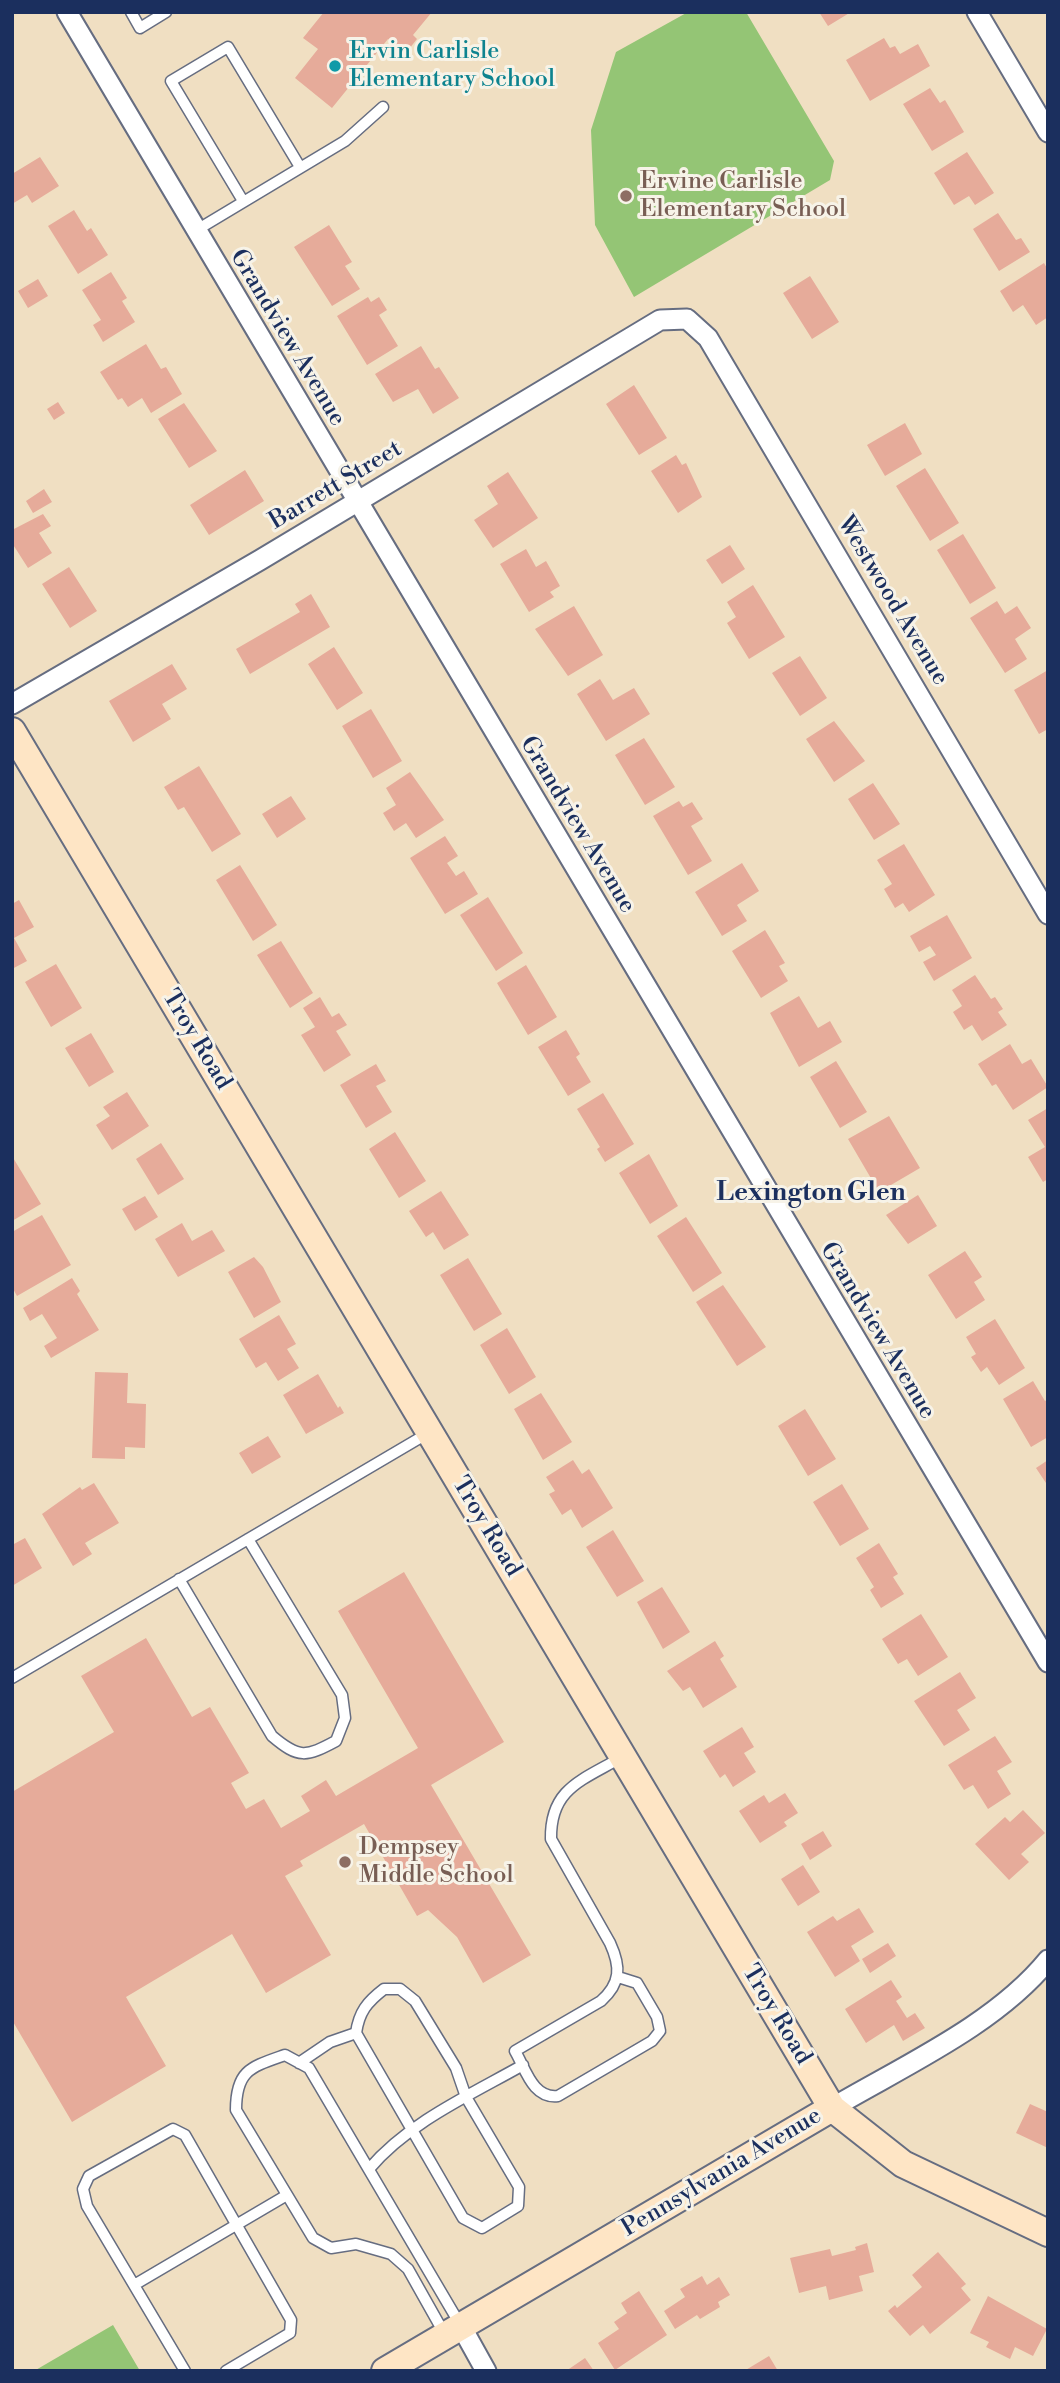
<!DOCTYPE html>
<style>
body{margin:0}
#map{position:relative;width:1060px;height:2383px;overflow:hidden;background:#f0dfc2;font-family:"Libre Bodoni",serif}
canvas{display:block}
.frame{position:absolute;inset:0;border:14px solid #1b2f5e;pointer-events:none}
</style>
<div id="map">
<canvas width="1060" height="2383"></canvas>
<div class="frame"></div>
</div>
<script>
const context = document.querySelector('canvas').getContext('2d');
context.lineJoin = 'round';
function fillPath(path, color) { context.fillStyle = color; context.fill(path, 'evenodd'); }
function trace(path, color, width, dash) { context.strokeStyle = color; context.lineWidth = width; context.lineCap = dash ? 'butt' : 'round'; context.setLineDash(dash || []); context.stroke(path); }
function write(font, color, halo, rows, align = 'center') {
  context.font = font + ' "Libre Bodoni",serif'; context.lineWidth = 6; context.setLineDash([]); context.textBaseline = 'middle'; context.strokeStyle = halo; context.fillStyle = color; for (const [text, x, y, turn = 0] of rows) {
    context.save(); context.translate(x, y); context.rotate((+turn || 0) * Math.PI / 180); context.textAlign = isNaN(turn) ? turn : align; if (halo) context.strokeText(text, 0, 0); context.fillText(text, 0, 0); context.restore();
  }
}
const green = new Path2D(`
 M688,12H746L834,161L830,180L634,297L595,225L591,130L616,52Z
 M113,2325L140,2371H34Z`);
const building = new Path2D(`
 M324,12H432L413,35L417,39L405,54L388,39L332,108L295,78L318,49L303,38Z
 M819,12H851L828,26Z
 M884,38L890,48L895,46L900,54L918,44L930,66L870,101L846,60Z
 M930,88L940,103L945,100L964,132L932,151L903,104Z
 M967,152L994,193L975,205L969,196L954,205L934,173Z
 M40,157L59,186L32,203L27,195L12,204V174Z
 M74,210L87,231L91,228L108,255L78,274L48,226Z
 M998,213L1016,240L1021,238L1030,252L999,271L973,229Z
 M329,225L352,262L345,266L360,289L332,306L294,247Z
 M1044,263L1048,270V317L1036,325L1023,305L1013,312L1000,291Z
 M111,272L127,298L122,301L135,322L103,342L93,325L101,320L82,290Z
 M810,276L839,322L812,339L783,293Z
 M38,279L48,296L28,308L18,291Z
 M368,297L371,302L379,297L387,310L379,315L398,346L367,365L337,316Z
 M146,344L161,369L166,367L182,394L151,413L142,398L128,407L122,398L118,400L100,372Z
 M421,346L435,369L439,367L459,398L433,414L418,389L393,402L375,374Z
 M634,385L667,438L639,455L606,404Z
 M58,402L65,413L54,420L47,409Z
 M184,403L217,451L189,468L158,419Z
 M905,423L922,454L885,476L867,445Z
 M676,455L682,465L686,463L702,497L678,513L651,471Z
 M925,468L959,523L930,541L896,486Z
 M245,470L264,501L209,535L190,505Z
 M508,472L538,518L493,548L474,520L498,504L487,486Z
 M44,489L52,502L33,513L26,501Z
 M43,514L51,526L39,533L52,553L28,568L12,543V530Z
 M963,534L996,588L970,604L937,550Z
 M730,545L745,569L722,584L706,560Z
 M526,549L536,567L546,561L560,586L550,592L554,597L529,612L500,564Z
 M69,567L97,611L70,628L42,584Z
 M753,585L785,637L749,659L727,623L736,617L727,602Z
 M311,594L330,627L250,674L236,649L300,612L295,604Z
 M997,601L1005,614L1017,606L1031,628L1015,639L1027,659L1005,673L970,618Z
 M574,606L603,655L568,676L535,629Z
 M334,647L363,693L337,710L308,664Z
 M800,656L827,698L800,716L772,673Z
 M172,664L187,689L162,704L171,719L133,742L109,701Z
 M1048,670V729L1039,734L1014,690Z
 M600,679L613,700L634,688L650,714L606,741L577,694Z
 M371,709L402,761L373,778L342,726Z
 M834,721L865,761L834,782L806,739Z
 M644,738L675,787L645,805L615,755Z
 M199,766L241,834L212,852L184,807L178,810L164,787Z
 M410,772L444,820L416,838L406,823L394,831L383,813L396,805L386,788Z
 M873,783L900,824L874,840L848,799Z
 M291,796L306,819L277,838L262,814Z
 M679,801L683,807L692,802L703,819L691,826L712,861L688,875L653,816Z
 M445,836L458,856L447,863L456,876L464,871L478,894L445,914L410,858Z
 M904,844L935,895L909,912L903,903L895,908L884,889L892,884L877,860Z
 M742,863L759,891L737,905L747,921L722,936L695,892Z
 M240,865L277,925L253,941L216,880Z
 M488,897L523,953L496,971L460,915Z
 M19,900L34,927L14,938L27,961L12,969V904Z
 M947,915L972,958L934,981L923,962L936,955L930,946L919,952L910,936Z
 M765,930L785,963L779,966L788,981L761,998L732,951Z
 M281,941L313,993L290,1008L257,955Z
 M56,964L82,1008L51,1027L25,982Z
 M526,965L557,1017L528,1035L497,983Z
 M975,975L991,999L995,997L1003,1009L998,1012L1007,1025L982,1041L972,1025L964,1030L953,1012L962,1006L952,990Z
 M799,996L818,1028L830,1021L842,1042L799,1067L770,1013Z
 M320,997L332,1017L339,1013L347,1025L336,1031L351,1055L324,1072L301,1035L315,1027L303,1008Z
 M566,1030L580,1054L576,1057L591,1082L568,1096L538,1047Z
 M91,1033L114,1072L89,1087L65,1048Z
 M1010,1044L1022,1064L1031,1059L1048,1087L1013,1110L996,1084L992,1086L978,1064Z
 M836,1061L867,1112L840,1128L810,1077Z
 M376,1064L386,1081L376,1086L392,1112L366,1128L340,1085Z
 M127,1092L149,1126L112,1150L96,1125L110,1116L103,1107Z
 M603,1093L634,1144L605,1162L597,1149L600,1147L577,1109Z
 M1048,1108V1179L1043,1182L1028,1157L1045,1147L1028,1120Z
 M889,1116L920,1168L879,1192L848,1139Z
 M395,1132L426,1181L399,1198L369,1149Z
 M161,1143L184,1179L158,1195L136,1159Z
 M649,1154L678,1206L650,1224L619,1173Z
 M12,1156L41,1204L12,1221Z
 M441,1191L469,1235L444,1250L433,1232L426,1237L409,1211Z
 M918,1195L937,1226L908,1244L886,1215Z
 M145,1196L158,1217L135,1231L122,1209Z
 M42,1215L71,1265L17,1296L12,1287V1232Z
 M686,1217L722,1273L693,1292L657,1236Z
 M182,1223L192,1241L212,1230L225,1251L178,1277L155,1239Z
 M965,1251L982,1277L974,1282L985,1300L956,1319L928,1275Z
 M254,1257L263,1267L281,1302L254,1318L228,1272Z
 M468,1258L502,1314L474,1331L440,1275Z
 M72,1278L80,1291L77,1294L99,1330L51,1358L44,1346L57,1338L42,1314L30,1321L23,1308Z
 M723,1285L766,1347L737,1366L696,1302Z
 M279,1315L296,1344L287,1349L299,1368L278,1381L266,1362L256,1368L239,1339Z
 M995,1319L1025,1368L999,1385L987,1367L981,1372L971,1357L976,1354L966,1337Z
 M507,1328L536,1377L509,1394L480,1345Z
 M95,1372L128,1373L127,1403L146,1404L145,1448L125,1447V1459L92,1458Z
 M318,1374L338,1408L340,1406L344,1413L306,1434L283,1395Z
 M1033,1381L1045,1401L1048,1399V1437L1031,1447L1003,1399Z
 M541,1393L572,1442L543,1460L514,1409Z
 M805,1409L836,1459L808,1476L778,1426Z
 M268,1436L281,1457L252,1474L239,1453Z
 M573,1460L582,1474L589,1469L613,1508L582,1528L571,1509L562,1515L549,1494L555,1491L546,1477Z
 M1048,1460V1486L1036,1468Z
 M94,1483L119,1523L85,1543L92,1554L73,1566L42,1514L80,1487L82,1490Z
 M842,1484L869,1529L840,1546L813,1502Z
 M613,1530L644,1581L617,1597L586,1547Z
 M25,1538L42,1568L12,1586V1545Z
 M879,1543L898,1574L893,1577L904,1594L881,1608L870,1590L874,1587L856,1558Z
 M404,1572L504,1742L431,1785L531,1955L483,1983L457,1937L428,1910L417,1916L364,1824L300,1861L303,1866L285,1876L331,1955L266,1993L232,1934L126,1997L166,2066L72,2122L12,2020V1792L114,1732L81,1676L146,1638L192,1717L210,1707L249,1773L231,1783L246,1809L264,1799L281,1828L310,1811L301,1796L326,1780L336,1796L418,1748L338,1611Z
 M662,1587L690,1632L663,1649L637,1602Z
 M921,1614L948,1657L918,1676L907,1659L898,1664L882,1639Z
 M715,1641L724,1656L720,1659L737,1687L703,1708L690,1687L683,1691L667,1671Z
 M960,1672L976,1698L957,1710L970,1730L944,1746L914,1701Z
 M742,1727L754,1747L744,1753L756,1772L733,1787L725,1774L720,1778L703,1751Z
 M995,1736L1012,1762L997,1771L1011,1794L988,1809L973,1785L964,1790L948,1765Z
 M785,1793L798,1813L784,1822L787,1826L760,1843L739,1811L764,1795L769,1803Z
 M1023,1810L1045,1833L1021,1854L1029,1862L1009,1880L975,1844L1005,1817L1010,1822Z
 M823,1831L832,1846L810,1860L801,1844Z
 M803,1865L820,1892L798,1906L781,1879Z
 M859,1908L874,1932L851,1946L860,1961L835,1977L807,1932L833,1916L837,1921Z
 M888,1943L896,1956L870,1973L862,1959Z
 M891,1980L902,1997L896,2001L907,2018L915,2013L925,2028L903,2041L894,2025L866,2043L845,2009Z
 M1030,2104L1048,2112V2148L1016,2133Z
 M867,2243L874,2272L859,2276L863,2291L829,2300L826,2286L799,2293L790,2258L830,2249L832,2256L856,2250L855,2247Z
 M938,2252L966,2284L961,2288L971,2300L930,2334L923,2325L910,2336L888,2311L895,2305L897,2308L922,2287L912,2275Z
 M702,2276L707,2285L719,2277L730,2295L718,2302L720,2307L700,2319L697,2315L675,2329L664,2311L685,2297L680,2289Z
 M639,2291L667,2335L615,2370L598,2343L619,2329L614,2322L627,2313L621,2303Z
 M988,2296L1047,2329L1033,2356L1015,2347L1010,2359L986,2347L989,2342L970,2333Z
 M769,2356L778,2371H744Z
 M585,2358L594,2371H566Z`);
const lane = new Path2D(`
 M131,12L140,28L166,12
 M243,201L171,81L228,47L300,167
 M195,231L345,141L383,107
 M179,1579L272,1736C299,1759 306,1757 336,1741L345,1718L342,1695L248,1539
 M12,1678L430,1432
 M618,1977L637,1983L657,2017L660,2031L652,2041L558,2096C533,2099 526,2070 515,2051L601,2001C621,1983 621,1967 610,1943L551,1839C550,1788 583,1780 622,1757
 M384,1989H400L415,2001L456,2068L466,2097L519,2187L518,2206L482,2228L463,2218L356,2033C359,2012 367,2002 384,1989Z
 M299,2063L330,2042L356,2033
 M369,2169C409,2122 470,2095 523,2065
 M134,2285L287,2195
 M444,2333L408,2269L391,2254L356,2244L331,2248L313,2238L236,2110C236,2070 251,2067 285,2055L309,2068L461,2326
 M185,2371L87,2206L83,2189L89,2176L173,2129L185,2135L291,2320L290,2333L226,2371`);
const street = new Path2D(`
 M67,12L1048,1662
 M977,12L1048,132
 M12,704L260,560L660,320L687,319L708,338L1048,914
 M832,2108C903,2066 995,2025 1048,1960
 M461,2326L486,2371`);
const secondary = new Path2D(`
 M12,731L832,2108L903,2164L1048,2233
 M385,2371L832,2108`);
const markers = [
 [335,66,7,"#0f9aa8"],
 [626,196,7,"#8d6e63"],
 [345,1862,7,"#8d6e63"]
];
const cultureNames = [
 ["Ervin Carlisle",349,52],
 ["Elementary School",349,80]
];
const educationNames = [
 ["Ervine Carlisle",640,182],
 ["Elementary School",640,210],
 ["Dempsey",359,1848],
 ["Middle School",359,1876]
];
const streetNames = [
 ["Grandview Avenue",287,338,59],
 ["Barrett Street",336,486,-31],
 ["Westwood Avenue",892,601,59],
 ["Grandview Avenue",577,825,59],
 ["Troy Road",196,1040,59],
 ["Grandview Avenue",877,1331,59],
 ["Troy Road",486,1527,59],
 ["Troy Road",776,2015,59],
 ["Pennsylvania Avenue",722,2173,-31]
];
const neighbourhoodNames = [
 ["Lexington Glen",811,1194]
];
fillPath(green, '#94c575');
fillPath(building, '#e6ab9a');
trace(lane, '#666d81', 13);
trace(street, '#666d81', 23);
trace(secondary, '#666d81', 30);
trace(lane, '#fff', 10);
trace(street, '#fff', 19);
trace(secondary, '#fee5c5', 26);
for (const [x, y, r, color] of markers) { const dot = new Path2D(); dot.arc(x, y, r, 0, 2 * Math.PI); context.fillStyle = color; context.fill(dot); trace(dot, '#f7f3e8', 2.5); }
write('24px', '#0d838f', '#f7f3e8', cultureNames, 'left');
write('24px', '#785e54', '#f7f3e8', educationNames, 'left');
write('24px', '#1b2f5e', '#f7f3e8', streetNames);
write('bold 26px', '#1b2f5e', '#f7f3e8', neighbourhoodNames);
</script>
